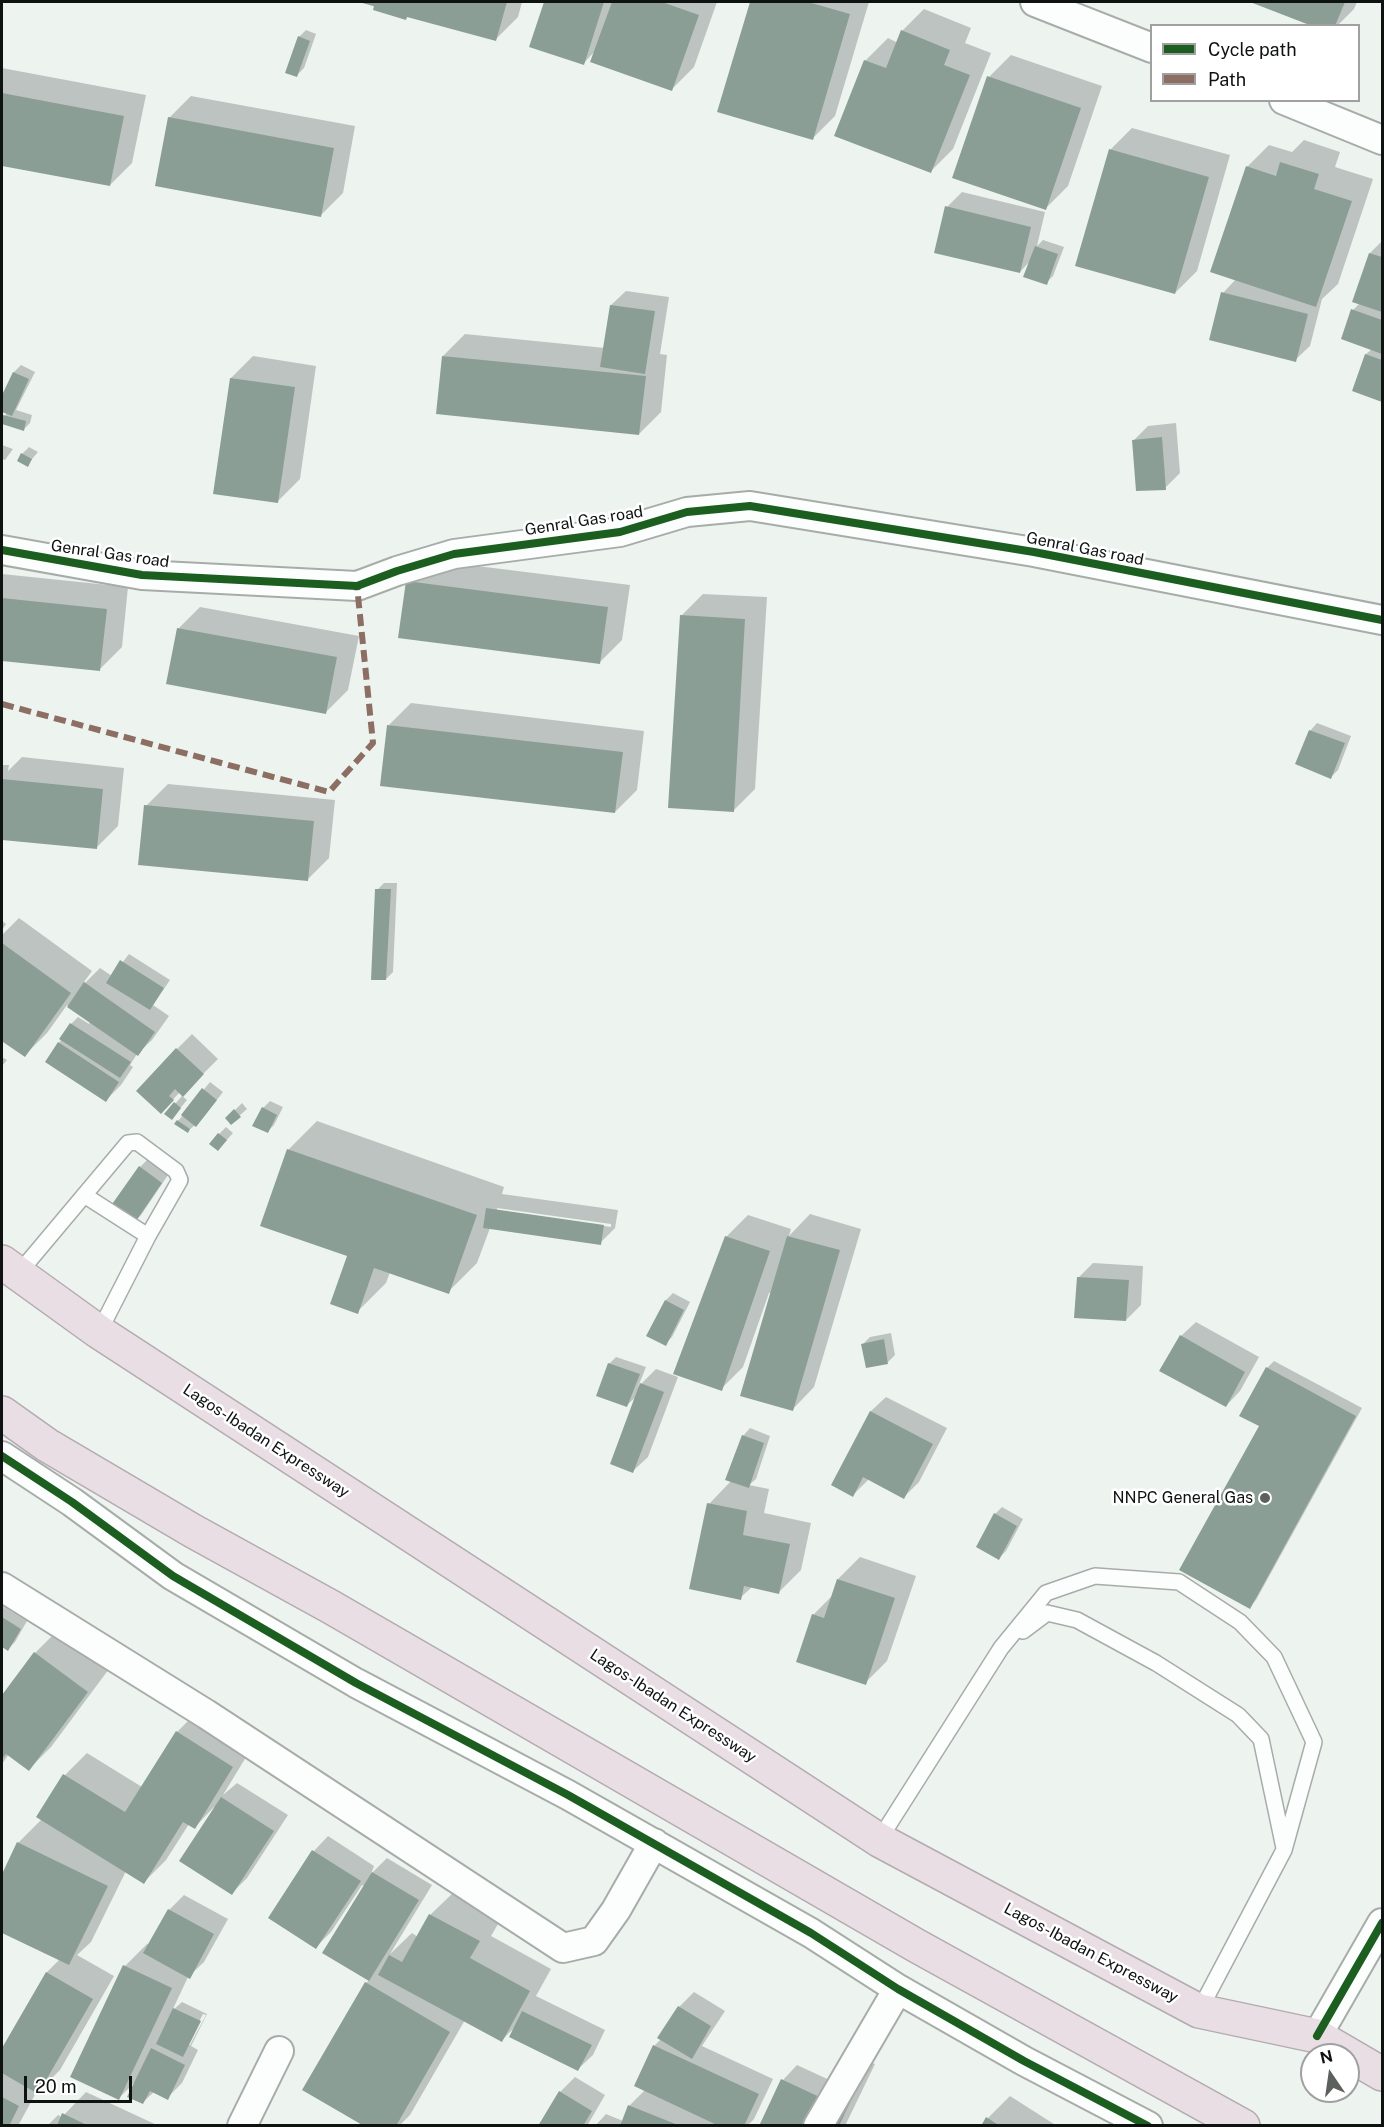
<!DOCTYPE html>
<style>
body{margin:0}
#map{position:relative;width:1384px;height:2127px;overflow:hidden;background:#edf4f0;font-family:"Public Sans",sans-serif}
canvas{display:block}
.frame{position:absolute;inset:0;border:3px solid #0e1210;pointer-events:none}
.legend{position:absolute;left:1150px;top:24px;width:210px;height:78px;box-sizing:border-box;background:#fff;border:2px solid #9fa09f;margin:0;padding:8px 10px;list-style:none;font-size:18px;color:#0e1210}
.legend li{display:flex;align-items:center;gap:12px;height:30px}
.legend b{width:30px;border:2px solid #9fa09f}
.north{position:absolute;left:1300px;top:2043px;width:60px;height:60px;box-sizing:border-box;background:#fff;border:2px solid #9fa09f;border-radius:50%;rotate:347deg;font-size:16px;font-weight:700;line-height:24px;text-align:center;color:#0e1210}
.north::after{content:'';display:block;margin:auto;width:21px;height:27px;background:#5c615e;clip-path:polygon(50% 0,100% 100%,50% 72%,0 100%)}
.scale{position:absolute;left:24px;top:2076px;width:108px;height:27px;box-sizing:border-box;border:3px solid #0e1210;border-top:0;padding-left:8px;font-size:18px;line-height:21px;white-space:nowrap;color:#0e1210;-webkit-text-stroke:4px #fff;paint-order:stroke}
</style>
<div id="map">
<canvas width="1384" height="2127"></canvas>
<div class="frame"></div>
<ul class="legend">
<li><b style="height:8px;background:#1b5e20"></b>Cycle path</li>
<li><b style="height:8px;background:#8d6e63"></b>Path</li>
</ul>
<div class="north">N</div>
<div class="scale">20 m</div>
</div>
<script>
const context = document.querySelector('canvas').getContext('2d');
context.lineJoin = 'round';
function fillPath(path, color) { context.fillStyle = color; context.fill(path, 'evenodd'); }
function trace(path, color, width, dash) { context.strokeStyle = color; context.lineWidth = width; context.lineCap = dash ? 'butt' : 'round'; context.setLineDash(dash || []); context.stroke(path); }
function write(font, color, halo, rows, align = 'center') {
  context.font = font + ' "Public Sans",sans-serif'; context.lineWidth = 5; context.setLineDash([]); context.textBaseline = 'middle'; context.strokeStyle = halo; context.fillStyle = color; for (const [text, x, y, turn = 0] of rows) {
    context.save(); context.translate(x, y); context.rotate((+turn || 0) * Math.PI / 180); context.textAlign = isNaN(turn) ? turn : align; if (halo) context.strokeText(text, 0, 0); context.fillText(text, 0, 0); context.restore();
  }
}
const shadow = new Path2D(`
 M361,2H522L518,17L496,39L408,16L406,18Z
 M545,2H717L694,67L672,89L596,50L584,63L531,46Z
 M752,2H869L835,116L813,138L719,111Z
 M1254,2H1357L1354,9L1337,26H1316Z
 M924,9L971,28L965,43L991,53L953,149L931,171L865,61L888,38L898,43L902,31Z
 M306,30L316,34L304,68L297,75L299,37Z
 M1011,55L1102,86L1068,186L1046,208L989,77Z
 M2,68L146,95L132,163L110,185L2,164Z
 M191,96L355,126L343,193L321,215L169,118Z
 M1132,128L1230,155L1197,271L1175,293L1110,150Z
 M1304,140L1340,152L1335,167L1373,179L1338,284L1322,299L1310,346L1295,360L1223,293L1236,279L1247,167L1269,145L1292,152Z
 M962,192L1045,212L1037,246L1043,240L1064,247L1053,276L1046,283L1031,260L1020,272L947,207Z
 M1382,241V400L1354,390L1366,354L1372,349L1353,310L1360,303L1370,253Z
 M626,291L669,297L660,354L667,355L661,412L639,434L443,356L465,334L605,348L611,305Z
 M253,356L316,366L300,479L278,501L231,378Z
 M21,365L35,372L16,410L32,415L30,423L23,430L2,423L7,412L2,410V399L14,372Z
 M1176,423L1180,473L1165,488L1133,441L1148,426Z
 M2,445L13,449L5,460L2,459Z
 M29,447L38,452L27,465L22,454Z
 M429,560L630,585L622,640L600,662L407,582Z
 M2,574L128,587L122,647L100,669L2,660Z
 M703,594L767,597L755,789L733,811L681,616Z
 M200,607L359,636L348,690L326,712L178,629Z
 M411,703L644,731L637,790L615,812L389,725Z
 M1317,723L1351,736L1338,770L1331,777L1310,731Z
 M22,757L124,768L118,826L96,848L2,839V765H9L8,771Z
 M168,784L335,800L329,858L307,880L146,806Z
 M384,883H397L393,972L386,979L377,890Z
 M19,918L92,971L84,982L85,983L100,968L112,976L129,954L170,980L153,1005L169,1016L152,1040L137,1054L130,1065L133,1067L121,1085L106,1100L59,1043L71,1024L78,1017L89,1024L90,1021L67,1005L47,1033L25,1055L4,1040L2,1042V935Z
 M2,921L6,924L2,930Z
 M192,1034L218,1059L197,1080L180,1092L161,1112L177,1049Z
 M2,1057L7,1060L2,1066Z
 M210,1082L223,1092L203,1118L187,1132L178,1121Z
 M182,1096L187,1100L178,1111L166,1114Z
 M270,1101L283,1107L274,1125L267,1132L263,1108Z
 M242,1103L247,1109L231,1123L227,1118Z
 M317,1121L504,1187L502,1194L618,1210L615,1228L600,1243L490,1228L477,1263L448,1292L390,1272L386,1283L357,1312L349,1255L288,1150ZM497,1208L611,1224V1227L497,1211Z
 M226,1127L233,1133L225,1142L219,1134Z
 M147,1160L168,1175L141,1215L134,1222L140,1167Z
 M810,1214L861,1229L814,1387L792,1410L771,1293H769L743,1367L721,1389L726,1237L748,1215L791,1229L789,1236Z
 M1093,1263L1143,1266L1141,1305L1126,1320L1078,1278Z
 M673,1293L690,1302L672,1337L665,1344L648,1335L666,1300Z
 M1196,1322L1259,1357L1240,1391L1226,1406L1181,1336Z
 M891,1333L895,1355L888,1362L863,1344L870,1337Z
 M616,1357L646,1367L638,1387L656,1369L678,1377L648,1457L633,1471L638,1395L627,1405L609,1364Z
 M1274,1361L1362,1408L1256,1600L1249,1607L1267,1368Z
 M886,1397L947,1428L919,1482L904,1497L869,1479L853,1495L833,1484L871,1411Z
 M750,1428L770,1436L756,1479L749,1485L769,1489L764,1513L811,1523L801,1570L779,1592L752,1587L740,1598L709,1504L732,1480L743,1436Z
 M1002,1507L1023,1519L1006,1551L999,1558L995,1514Z
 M860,1557L916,1576L887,1661L865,1683L813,1615L833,1595L838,1579Z
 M2,1606L27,1621L15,1642L8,1649L2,1645Z
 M57,1631L109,1669L51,1747L29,1769L9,1754L2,1764V1697L35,1653Z
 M199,1710L254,1744L223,1795L237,1783L288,1815L247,1878L232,1893L214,1807L195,1827L189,1824L166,1860L144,1882L126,1871L91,1942L77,1955L114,1976L60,2070L38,2092L37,2091L18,2126H2V2051L47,1972L60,1959L2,1931V1877L18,1843L42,1819L38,1817L65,1775L87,1753L142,1787L177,1732Z
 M328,1836L374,1866L371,1874L387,1858L432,1885L390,1954L412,1933L418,1937L430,1915L453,1893L501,1919L491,1936L551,1969L536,1996L605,2030L593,2055L578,2069L516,2026L502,2040L465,2020L410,2115L399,2126H367L366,1983L369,1980L364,1886L362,1885L331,1932L316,1947L314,1851Z
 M184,1895L228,1919L204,1962L188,1977L172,2011L182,2002L207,2014L191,2046L198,2050L182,2083L167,2098L154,2092L142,2103L136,2081L119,2098L72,2076L125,1966L147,1944L149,1945L169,1910ZM203,2014L206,2015L190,2045H187Z
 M694,1992L725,2011L702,2046L773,2079L754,2119L747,2126H595L606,2114L623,2121L630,2105L645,2090L636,2085L655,2045L661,2039L679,2007Z
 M857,2056L875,2064L845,2126H761L783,2080L797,2065L836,2083Z
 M575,2077L605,2095L587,2126H540L560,2092Z
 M86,2092L159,2126H47L58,2115L62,2117Z
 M1010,2096L1057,2126H983L988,2118Z`);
const building = new Path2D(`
 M358,2H507L496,41L407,17L406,20L373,10L374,6Z
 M544,2H604L584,65L529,47Z
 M612,2H662L699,15L672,91L590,62Z
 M750,2H808L850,14L813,140L717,112Z
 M1250,2H1345L1335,26H1312Z
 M901,30L950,50L944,65L970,75L931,173L834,136L864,60L886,68Z
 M298,36L310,41L297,77L285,73Z
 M987,76L1081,108L1046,210L952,178Z
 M2,93L124,116L110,186L2,166Z
 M168,117L334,148L321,217L155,186Z
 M1109,149L1209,177L1175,294L1075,266Z
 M1280,162L1319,174L1314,189L1352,201L1316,307L1210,272L1246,166L1276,176Z
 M945,206L1031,227L1020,273L934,253Z
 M1035,246L1058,254L1047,285L1023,277Z
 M1369,253L1382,257V312L1352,302Z
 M1221,292L1308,314L1296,362L1209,340Z
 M610,305L655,311L645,374L600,367Z
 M1351,309L1382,320V354L1341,339Z
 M1365,354L1382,360V402L1352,391Z
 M442,356L646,376L639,435L436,414Z
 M13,372L29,379L12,416L2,412V395Z
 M230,378L295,387L278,503L213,494Z
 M3,415L26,421L24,431L2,424Z
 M1162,437L1166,490L1136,491L1132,440Z
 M21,453L32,459L28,467L17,461Z
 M406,581L608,607L600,664L398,638Z
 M2,598L107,609L100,671L2,661Z
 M680,615L745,619L734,812L668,808Z
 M177,628L337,657L326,714L166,684Z
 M387,725L623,752L615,813L380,786Z
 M1309,730L1345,743L1331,779L1295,764Z
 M2,779L103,789L97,849L2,840Z
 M144,805L314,821L308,881L138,865Z
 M375,889H391L386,980H371Z
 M2,943L71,993L25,1057L3,1042L2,1044Z
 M120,960L164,988L150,1010L106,983Z
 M84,982L155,1032L138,1056L67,1007Z
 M70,1023L131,1062L120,1078L59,1039Z
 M58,1042L119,1082L106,1102L45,1062Z
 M176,1048L204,1074L183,1097L175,1089L169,1096L174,1100L161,1114L136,1091Z
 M202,1088L217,1100L196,1127L181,1115Z
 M174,1102L181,1108L172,1120L164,1114Z
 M262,1107L277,1115L268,1133L252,1126Z
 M234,1109L241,1117L231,1125L225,1118Z
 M177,1120L190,1129L188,1133L174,1124Z
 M218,1133L227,1140L218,1151L209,1144Z
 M287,1149L477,1215L449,1294L374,1268L358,1314L330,1304L347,1256L260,1226Z
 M139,1166L162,1183L134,1224L110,1207Z
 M486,1208L604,1225L601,1245L483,1228Z
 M725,1236L770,1251L722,1391L673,1374Z
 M787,1236L840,1250L793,1411L740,1396Z
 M1077,1277L1129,1280L1126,1321L1074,1318Z
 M665,1300L684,1310L666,1346L646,1336Z
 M1180,1335L1245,1372L1226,1407L1159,1371Z
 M884,1339L888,1364L866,1368L861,1344Z
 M608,1363L640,1374L627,1407L596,1396Z
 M1266,1367L1356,1416L1250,1609L1179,1570L1259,1426L1239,1416Z
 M640,1383L664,1392L633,1473L610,1464Z
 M870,1411L933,1444L904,1499L863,1477L853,1497L831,1485Z
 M742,1435L764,1443L749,1488L725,1480Z
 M707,1503L747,1511L743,1535L790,1544L779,1594L744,1586L741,1600L689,1589Z
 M994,1513L1017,1526L999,1560L976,1547Z
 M837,1579L895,1598L866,1685L796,1662L812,1614L824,1618Z
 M2,1617L21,1629L8,1651L2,1647Z
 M34,1652L88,1692L29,1771L6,1754L2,1759V1695Z
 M176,1731L233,1767L195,1829L183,1822L144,1884L36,1817L63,1774L125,1812Z
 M221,1797L274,1831L232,1895L179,1861Z
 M17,1842L108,1886L69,1965L2,1933V1874Z
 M312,1850L361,1881L316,1949L268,1918Z
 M372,1872L419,1900L369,1981L322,1953Z
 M168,1909L214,1934L190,1979L143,1953Z
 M429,1914L480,1941L470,1958L530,1991L502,2042L378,1975L389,1955L402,1962Z
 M123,1965L172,1988L119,2100L70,2077Z
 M46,1972L93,1999L38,2094L2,2073V2048Z
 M365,1982L450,2032L396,2126H364L302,2090Z
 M678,2006L711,2026L692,2059L657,2038Z
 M173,2008L201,2021L183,2057L156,2044Z
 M522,2011L592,2045L578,2071L509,2037Z
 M653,2045L759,2094L744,2126H719L634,2086Z
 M151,2048L185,2065L168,2100L150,2091L143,2104L127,2097Z
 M781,2079L826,2100L861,2079L839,2126H759Z
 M559,2091L592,2111L583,2126H538Z
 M2,2097L19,2106L9,2126H2Z
 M628,2105L678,2125V2126H620Z
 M62,2113L89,2126H57Z
 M986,2117L1000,2126H981Z`);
const lane = new Path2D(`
 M84,1195L148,1236
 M18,1274L128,1143L137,1142L176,1171L180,1180L148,1236L99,1332
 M1023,1631L1047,1613L1077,1620L1156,1663L1238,1715L1261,1739L1284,1848
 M879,1840L1001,1648L1046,1593L1095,1576L1179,1582L1240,1622L1274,1657L1314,1742L1284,1850L1199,2011`);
const street = new Path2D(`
 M1035,2L1152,48
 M1284,100L1382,140
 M2,550L142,575L357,586L397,571L454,554L620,532L687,512L750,506L1034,552L1382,620
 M2,1456L72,1502L173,1576L356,1683L568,1795L811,1933L898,1989L1024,2061L1148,2126
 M2,1587L206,1714L563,1948L594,1941L616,1910L654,1843
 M1317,2036L1382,1923
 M242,2126L279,2051
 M818,2126L898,1989`);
const highway = new Path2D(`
 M2,1262L99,1332L879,1840L1199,2011L1317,2036L1382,2074
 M2,1413L47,1445L193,1531L331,1607L917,1946L1243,2126`);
const quiet = new Path2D(`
 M2,704L329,792L373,743L357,586`);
const cycleway = new Path2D(`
 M2,550L142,575L357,586L397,571L454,554L620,532L687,512L750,506L1034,552L1382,620
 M2,1456L72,1502L173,1576L356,1683L568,1795L811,1933L898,1989L1024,2061L1148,2126
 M1317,2036L1382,1923`);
const markers = [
 [1265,1498,6,"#5c615e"]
];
const streetNames = [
 ["Genral Gas road",584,521,-9],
 ["Genral Gas road",1085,549,11],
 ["Genral Gas road",110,554,8],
 ["Lagos-Ibadan Expressway",266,1441,33],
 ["Lagos-Ibadan Expressway",673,1706,33],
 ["Lagos-Ibadan Expressway",1091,1953,28]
];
const poiNames = [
 ["NNPC General Gas",1253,1498]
];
fillPath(shadow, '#0003');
fillPath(building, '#8a9e96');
trace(lane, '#a7aca9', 18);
trace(street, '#a7aca9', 32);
trace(highway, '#b3abb0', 36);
trace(lane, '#fcfdfd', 15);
trace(street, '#fcfdfd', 28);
trace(highway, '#e8dee4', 33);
trace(quiet, '#8d6e63', 6, [12, 6]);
trace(cycleway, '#1b5e20', 8);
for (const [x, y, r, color] of markers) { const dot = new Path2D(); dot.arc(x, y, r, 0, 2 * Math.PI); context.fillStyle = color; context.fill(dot); trace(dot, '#fff', 2); }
write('16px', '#0e1210', '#fff', streetNames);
write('16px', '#0e1210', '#fff', poiNames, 'right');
</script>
